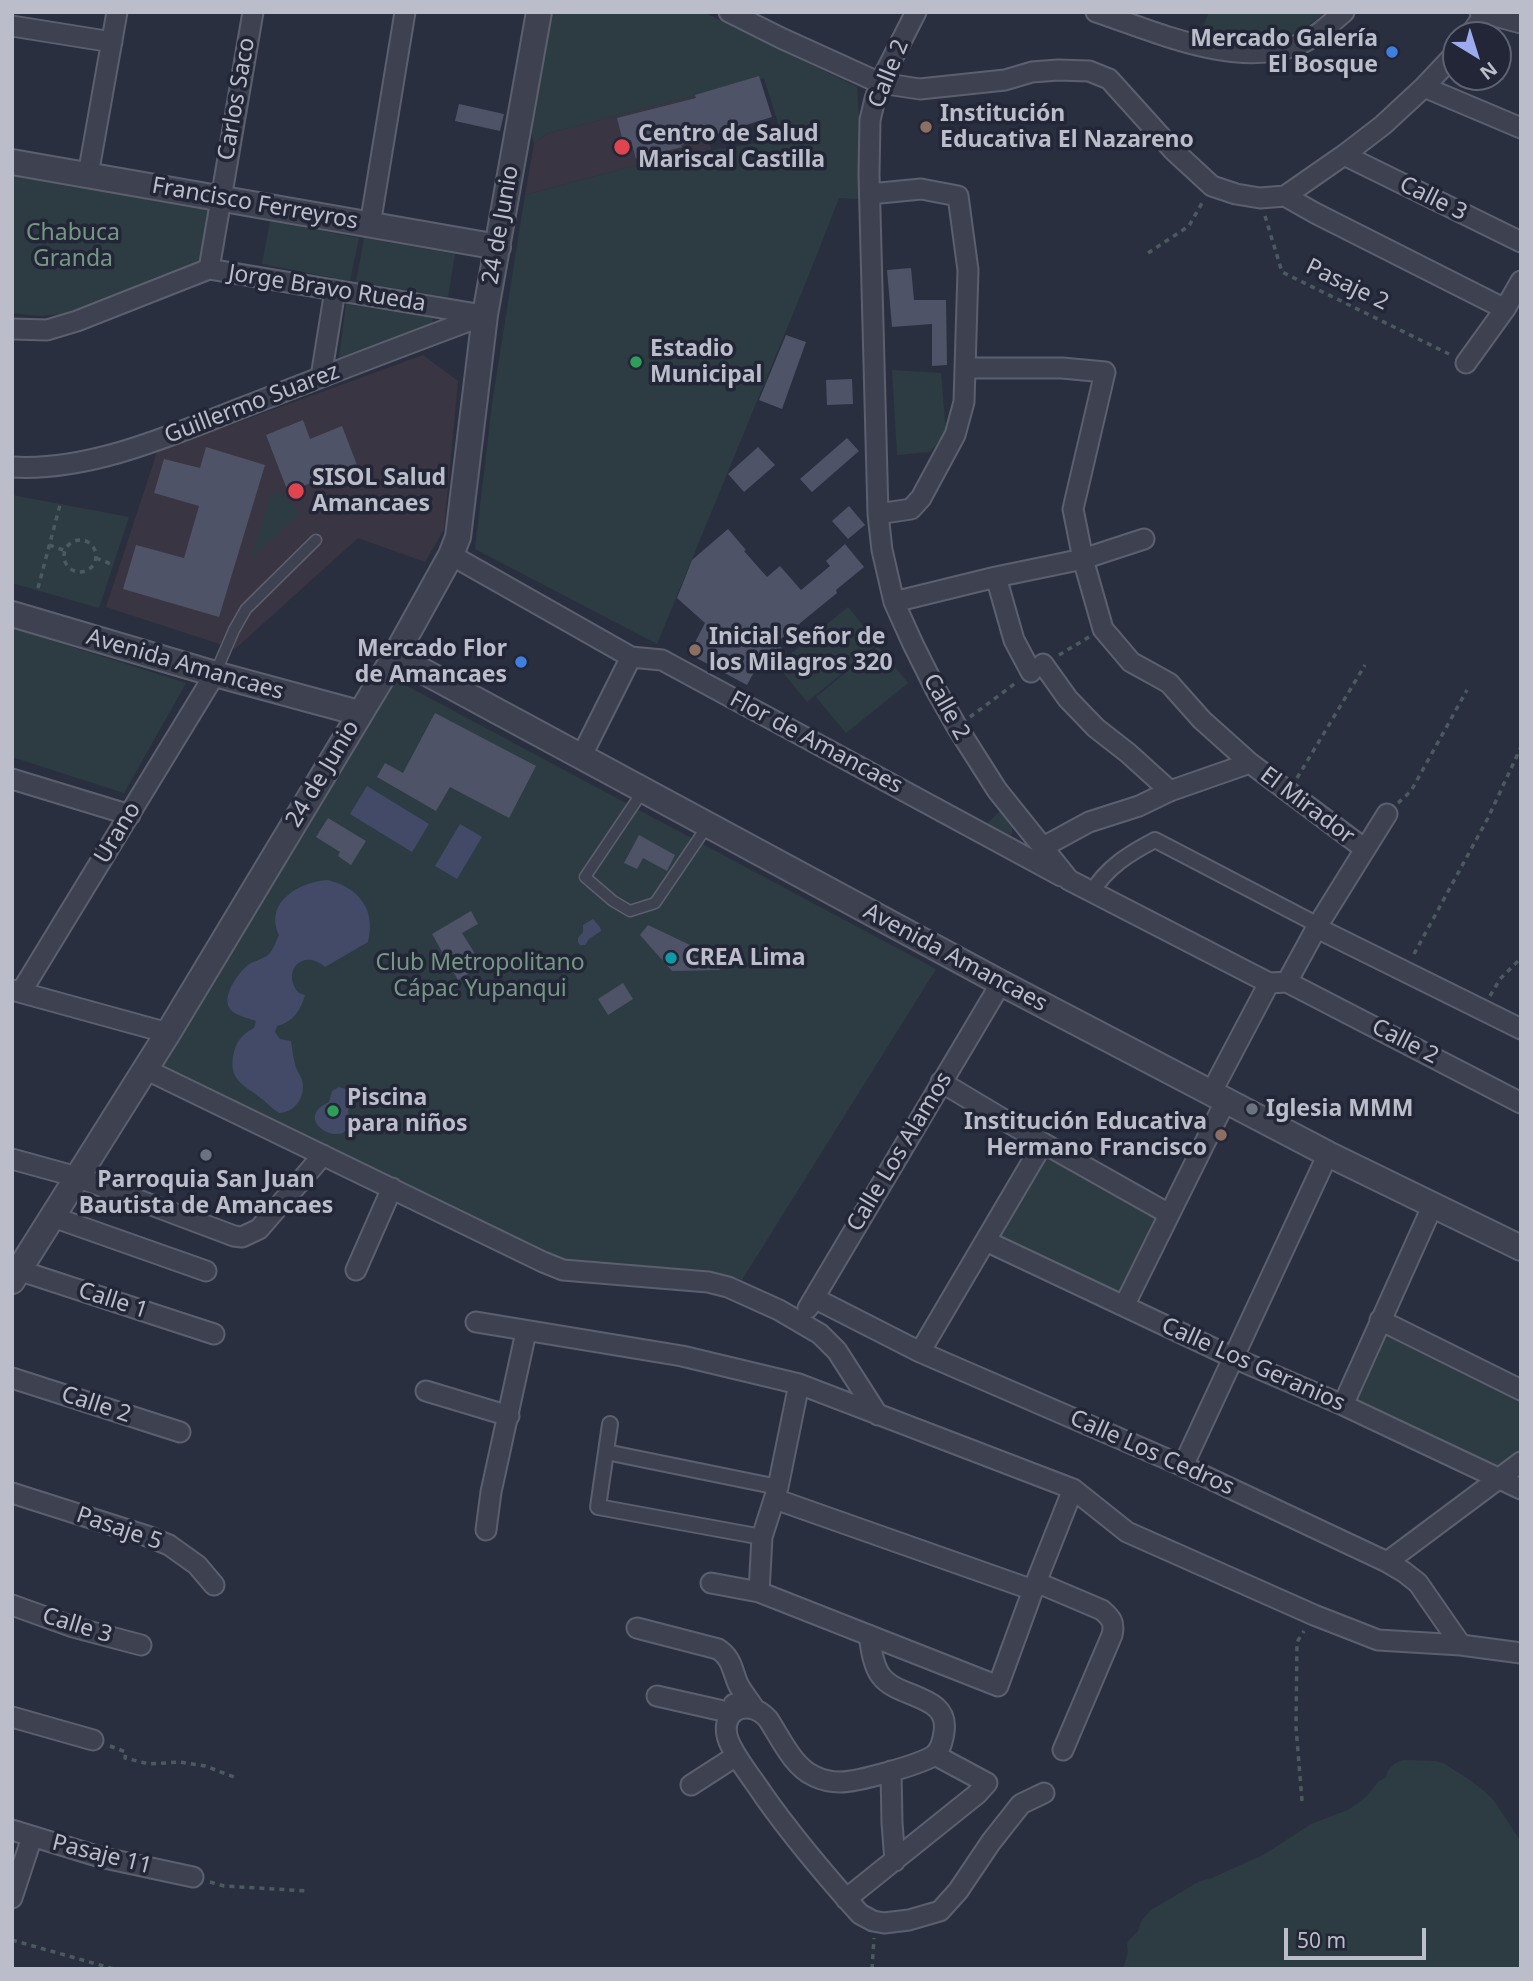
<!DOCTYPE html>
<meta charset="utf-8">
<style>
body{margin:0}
#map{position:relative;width:1533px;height:1981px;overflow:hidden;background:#2a2f40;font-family:"Noto Sans",sans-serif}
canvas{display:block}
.frame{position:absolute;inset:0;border:14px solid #bbbdca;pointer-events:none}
.north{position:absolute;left:1442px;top:21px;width:70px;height:70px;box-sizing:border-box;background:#222636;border:2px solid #5f6271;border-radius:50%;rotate:142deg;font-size:19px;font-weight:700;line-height:28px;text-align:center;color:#bbbdca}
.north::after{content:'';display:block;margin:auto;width:24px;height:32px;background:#9cabee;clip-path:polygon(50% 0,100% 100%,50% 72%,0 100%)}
.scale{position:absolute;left:1284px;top:1928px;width:142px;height:32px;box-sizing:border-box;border:4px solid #bbbdca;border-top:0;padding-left:9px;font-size:21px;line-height:24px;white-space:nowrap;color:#bbbdca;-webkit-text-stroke:5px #222636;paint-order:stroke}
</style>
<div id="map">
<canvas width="1533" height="1981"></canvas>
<div class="frame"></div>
<div class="north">N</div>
<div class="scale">50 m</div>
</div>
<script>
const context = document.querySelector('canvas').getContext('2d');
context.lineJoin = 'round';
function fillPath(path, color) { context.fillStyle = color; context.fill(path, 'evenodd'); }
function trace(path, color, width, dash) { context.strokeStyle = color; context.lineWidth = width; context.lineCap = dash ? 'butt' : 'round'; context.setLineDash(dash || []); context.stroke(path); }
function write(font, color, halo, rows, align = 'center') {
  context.font = font + ' "Noto Sans",sans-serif'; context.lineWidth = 7; context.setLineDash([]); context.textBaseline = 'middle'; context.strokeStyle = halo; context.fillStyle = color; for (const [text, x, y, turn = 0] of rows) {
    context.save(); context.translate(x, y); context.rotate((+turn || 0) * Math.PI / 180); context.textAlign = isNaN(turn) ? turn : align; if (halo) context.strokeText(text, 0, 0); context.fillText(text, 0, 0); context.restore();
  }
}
const medical = new Path2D(`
 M696,95L711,150L663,158L525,195L534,144L546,134Z
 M423,355L458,381L444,529L425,562L358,538L235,649L106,607L157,452Z`);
const green = new Path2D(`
 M552,12H703L857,87L862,163L859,199L839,198L808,277L657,644L475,549L492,404L525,195L663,158L783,139L764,78L546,134L534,144L531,132Z
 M1209,12H1326C1283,48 1253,50 1200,33Z
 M12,173L211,210L203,265L62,314L39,316L12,313Z
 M270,221L359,238L350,281L262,264Z
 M364,238L455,254L448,297L356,282Z
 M346,304L433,318L432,325L339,358Z
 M892,370L941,373L946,433L930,452L897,455Z
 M275,492L285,496L300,514L251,558L270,496Z
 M12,495L129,517L99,608L12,583Z
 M848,607L878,644L807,702L777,665Z
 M12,628L186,683L124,793L12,757Z
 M878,646L908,683L846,733L816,697Z
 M394,679L936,969L742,1280L729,1276L707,1273L562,1261L159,1069Z
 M1001,810L1012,828V834L1007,837L985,826Z
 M1047,1156L1158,1220L1120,1294L1000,1237Z
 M1386,1331L1521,1400V1451L1499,1469L1354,1404Z
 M1403,1760L1436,1761L1443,1763L1467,1778L1484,1791L1495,1802L1521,1842V1969H1123L1128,1953L1127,1944L1129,1940L1138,1931L1141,1921L1151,1910L1200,1881L1212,1878L1265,1854L1311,1824L1348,1810L1366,1797L1378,1782L1386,1777C1387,1769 1395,1762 1403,1760Z`);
const water = new Path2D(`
 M367,786L429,824L412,852L350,814Z
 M460,824L482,837L457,879L435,866Z
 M328,880C359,888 376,909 368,942L325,967C303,947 280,972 299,993L305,995C301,1010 293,1022 277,1026L275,1032L280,1039L291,1041C292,1048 293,1057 295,1064C296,1070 300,1074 302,1080C306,1096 296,1112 279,1113C273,1109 268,1104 262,1099C244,1085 227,1080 234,1052C237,1040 243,1034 254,1028L256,1021C248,1018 236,1016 230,1009C221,997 238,973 248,965C254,961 263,959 268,955C273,951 276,941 279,935C264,902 299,882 328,880Z
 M593,919L600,927L601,931L589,939L585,945H580L578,942V938L583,932V925Z
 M339,1087L350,1090L354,1101L348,1111C359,1158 285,1122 329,1102L332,1091Z`);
const building = new Path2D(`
 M759,76L772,117L681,145L682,147L636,159L631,140L623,142L617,118L696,98L695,95Z
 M459,104L504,114L500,131L455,121Z
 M911,268L914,300H946L947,365L932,366V324L892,327L887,270Z
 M786,335L806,342L782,409L759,400Z
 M852,379L853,404L827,405L826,380Z
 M303,420L310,439L342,426L357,465L288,492L266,435Z
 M847,438L859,451L812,492L800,479Z
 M206,447L265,465L219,617L123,589L136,545L184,558L199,506L154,493L164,459L200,468Z
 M758,447L775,465L744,492L728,474Z
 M849,506L865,525L848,539L832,521Z
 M728,529L746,550L744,551L767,577L780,566L801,590L830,566L826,561L845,544L864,567L836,590L837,593L777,642L783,650L753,674L747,685L689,654L705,623L677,598L692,560Z
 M435,713L536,766L509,818L450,787L436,811L377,777L385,763L403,773Z
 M328,818L366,841L351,865L338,856L340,852L316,837Z
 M639,835L675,855L667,871L643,858L637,869L624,863Z
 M471,911L478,924L462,933L482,965L458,980L432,934Z
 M648,925L690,945L695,956L713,955L720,970L672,971L640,935Z
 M623,983L633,999L608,1015L598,999Z`);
const path = new Path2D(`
 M1265,216L1282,272L1449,354
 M1148,253L1189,226L1202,203
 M64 556a16 16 0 1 1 32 0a16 16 0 1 1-32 0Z
 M49,545L66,551
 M96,558L111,564
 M38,588L60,505
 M1059,655L1089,637
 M970,717L1017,682
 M1297,778L1365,665
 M1398,803L1411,791L1467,690
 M1414,954L1488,818L1521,747
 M1490,996L1500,979L1521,958
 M110,1746L126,1752L125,1758L149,1764L180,1762L205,1766L237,1778
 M1302,1801L1296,1727L1297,1642L1304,1631
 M210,1882L224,1886L308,1891
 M12,1940L114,1969
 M872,1969L874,1938`);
const service = new Path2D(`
 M215,674L234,630L246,609L316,540
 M643,791L585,877L613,901L630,911L655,903L708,825`);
const pedestrian = new Path2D(`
 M1092,892C1107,867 1130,853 1155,840L1318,925
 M610,1424L598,1507L762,1537
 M606,1452L778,1487`);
const minor = new Path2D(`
 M729,12L781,38L880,83L920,89L1005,80L1032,72L1058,70L1089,71L1109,79L1174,151L1212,186L1236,194L1260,198L1285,196L1344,155L1383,125L1424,87L1456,53
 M916,12L880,83L875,99L870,120L869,174L878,514L882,550L894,602L913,644L936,690L957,727L997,790L1069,880L1269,983L1287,982L1521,1103
 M1096,12C1157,32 1238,70 1300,44C1317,37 1330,24 1344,12
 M1480,12L1521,23
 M12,26L112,42
 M1470,35L1486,12
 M1424,87L1521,128
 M1344,155L1521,242
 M88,175L117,12
 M870,194L921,189L958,196L968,270L964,402L955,435L921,498L911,509L878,514
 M1285,196L1315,213L1505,309
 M370,225L405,12
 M209,269L253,12
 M12,329L47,330L77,321L209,269L483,315
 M1466,363L1505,309L1521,281
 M966,368H1062L1105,372L1073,509L1083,559L1103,629L1131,662L1169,683L1202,720L1250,763L1170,791L1139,806L1089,822L1043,847
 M321,377L335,290
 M12,467C93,472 178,432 252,404C329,374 407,344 485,315
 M451,555L631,657L662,660L1061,876
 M996,577L1014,640L1031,672
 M894,602L996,577L1083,559L1144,539
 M1043,664L1068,699L1096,728L1128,753L1170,791
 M581,757L631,657
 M1250,763L1365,849
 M12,779L130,815
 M1317,928L1521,1029
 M1287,982L1318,925L1387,814
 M12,990L168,1033
 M21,992L215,674
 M145,1069L543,1262L563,1270L708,1282L728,1287L779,1310L820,1334L837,1351L878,1415
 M941,1082L1043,1143L1169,1214
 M1211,1093L1269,983
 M12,1159L77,1177L234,1236L242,1237L259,1229L323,1155
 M53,1217L206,1271
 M986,1241L1234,1358L1343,1405L1521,1489
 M12,1268L214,1334
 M356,1270L392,1188
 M814,1298L920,1352L1183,1466L1387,1562L1404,1572L1418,1583L1461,1645
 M1124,1306L1226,1100
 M808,1308L1001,983
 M1380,1320L1521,1390
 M476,1322L682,1356L799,1384L1073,1489L1127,1532L1314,1615L1378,1640L1461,1645L1521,1653
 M920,1352L1043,1143
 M12,1378L180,1432
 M426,1391L509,1416
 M1343,1405L1432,1207
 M1183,1466L1328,1154
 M12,1493L147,1536L169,1545L197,1565L214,1585
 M775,1499L1033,1590
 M486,1530L491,1492L526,1332
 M1387,1562L1521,1462
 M1036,1582L1102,1610C1111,1618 1115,1622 1112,1635L1063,1750
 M711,1583L759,1592L998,1686L1033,1590L1073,1489
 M759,1592L762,1537L778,1487L799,1384
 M12,1605L73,1627L141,1645
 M637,1628L718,1649C732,1658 732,1670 738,1684C742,1692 749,1700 754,1708
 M869,1635C871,1648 873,1666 881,1676C898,1699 950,1694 944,1732C943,1740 940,1751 933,1756C918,1765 858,1782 840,1782C832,1782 822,1780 814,1776C793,1767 780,1737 768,1719C747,1695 714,1713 731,1746C740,1764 753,1779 764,1796C793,1837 826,1876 860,1914L873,1921L884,1923L909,1920L940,1911L958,1891L991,1842L1021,1804L1044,1793
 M657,1696L732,1713L734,1704
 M12,1717L93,1740
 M891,1771L892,1823L895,1861
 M691,1785L736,1756
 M12,1830L100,1857L193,1877
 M12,1898L32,1837
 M846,1899L977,1794L987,1783L935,1755`);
const tertiary = new Path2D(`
 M12,162L498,247
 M12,614L215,674L359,713
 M395,656L1001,983L1328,1154L1521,1248
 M12,1281L168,1033L395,656L451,555L458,537L485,315L539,12`);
const markers = [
 [1392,52,7,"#3f7fe0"],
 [926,127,7,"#8d6e63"],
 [622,147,9,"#e0444e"],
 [636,362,7,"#2e9e5b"],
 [296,491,9,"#e0444e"],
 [695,650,7,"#8d6e63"],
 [521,662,7,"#3f7fe0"],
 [671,958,7,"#0f9aa8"],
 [1252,1109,7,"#6b7280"],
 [333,1111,7,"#2e9e5b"],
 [1221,1135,7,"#8d6e63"],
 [206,1155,7,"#6b7280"]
];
const poiNames = [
 ["Mercado Galería",1378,39,"right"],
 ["El Bosque",1378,65,"right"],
 ["Institución",940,114],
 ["Educativa El Nazareno",940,140],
 ["Centro de Salud",638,134],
 ["Mariscal Castilla",638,160],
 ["Estadio",650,349],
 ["Municipal",650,375],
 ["SISOL Salud",312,478],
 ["Amancaes",312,504],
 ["Inicial Señor de",709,637],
 ["los Milagros 320",709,663],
 ["Mercado Flor",507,649,"right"],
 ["de Amancaes",507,675,"right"],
 ["CREA Lima",685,958],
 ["Piscina",347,1098],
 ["para niños",347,1124],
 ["Iglesia MMM",1266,1109],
 ["Institución Educativa",1207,1122,"right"],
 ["Hermano Francisco",1207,1148,"right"],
 ["Parroquia San Juan",206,1180,"center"],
 ["Bautista de Amancaes",206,1206,"center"]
];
const streetNames = [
 ["Calle 2",889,74,-68],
 ["Carlos Saco",237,99,-80],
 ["Calle 3",1433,199,26],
 ["Francisco Ferreyros",255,204,10],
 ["24 de Junio",501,225,-80],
 ["Pasaje 2",1347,285,26],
 ["Jorge Bravo Rueda",327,289,9],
 ["Guillermo Suarez",252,404,-21],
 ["Avenida Amancaes",185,665,16],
 ["Calle 2",946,707,61],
 ["Flor de Amancaes",816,743,28],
 ["24 de Junio",323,774,-59],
 ["El Mirador",1307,806,37],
 ["Urano",118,833,-59],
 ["Avenida Amancaes",955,958,28],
 ["Calle 2",1405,1042,27],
 ["Calle Los Alamos",900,1152,-59],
 ["Calle 1",113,1301,18],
 ["Calle Los Geranios",1253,1365,24],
 ["Calle 2",96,1405,18],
 ["Calle Los Cedros",1152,1453,24],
 ["Pasaje 5",119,1529,19],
 ["Calle 3",77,1626,17],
 ["Pasaje 11",102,1855,14]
];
const parkNames = [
 ["Chabuca",73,233],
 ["Granda",73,259],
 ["Club Metropolitano",480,963],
 ["Cápac Yupanqui",480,989]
];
fillPath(medical, '#3a3542');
fillPath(green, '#2d3c42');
fillPath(water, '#424a67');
fillPath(building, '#4f5367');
trace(service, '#5c5f6e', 13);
trace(pedestrian, '#5c5f6e', 18);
trace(minor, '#5c5f6e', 23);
trace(tertiary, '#5c5f6e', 28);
trace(path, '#4c5960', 3.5, [5, 5]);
trace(service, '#3e4250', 10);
trace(pedestrian, '#3e4250', 14);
trace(minor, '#3e4250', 19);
trace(tertiary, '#3e4250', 24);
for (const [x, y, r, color] of markers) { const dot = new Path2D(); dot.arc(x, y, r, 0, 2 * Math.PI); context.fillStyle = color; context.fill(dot); trace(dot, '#222636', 2.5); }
write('bold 23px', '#bbbdca', '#222636', poiNames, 'left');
write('23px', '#bbbdca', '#222636', streetNames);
write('23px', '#759884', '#222636', parkNames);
</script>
